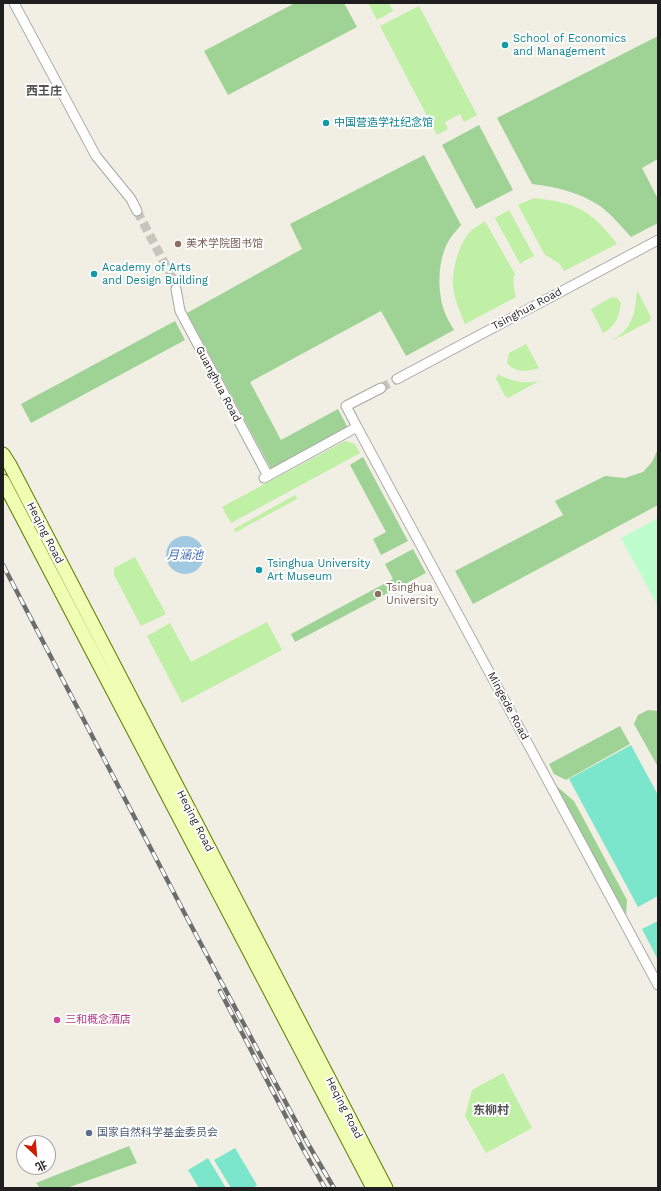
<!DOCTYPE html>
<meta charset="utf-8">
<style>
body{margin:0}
#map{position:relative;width:661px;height:1191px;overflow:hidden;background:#f1eee4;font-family:"Work Sans","Noto Sans SC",sans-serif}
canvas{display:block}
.frame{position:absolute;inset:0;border:4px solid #1f1f1f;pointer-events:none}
.north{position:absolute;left:16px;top:1135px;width:40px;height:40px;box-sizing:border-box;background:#fff;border:1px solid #a5a5a5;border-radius:50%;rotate:154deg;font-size:11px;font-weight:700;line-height:16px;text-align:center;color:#1f1f1f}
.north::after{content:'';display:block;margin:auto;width:14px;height:18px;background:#ce1d00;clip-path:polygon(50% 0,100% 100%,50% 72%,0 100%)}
</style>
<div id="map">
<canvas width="661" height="1191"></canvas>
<div class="frame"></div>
<div class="north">北</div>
</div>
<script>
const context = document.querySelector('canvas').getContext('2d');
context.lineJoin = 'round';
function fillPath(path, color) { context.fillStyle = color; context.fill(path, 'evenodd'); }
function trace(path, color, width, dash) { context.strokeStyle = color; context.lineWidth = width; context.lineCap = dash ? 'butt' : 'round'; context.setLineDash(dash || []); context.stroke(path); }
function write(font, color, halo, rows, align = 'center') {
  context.font = font + ' "Work Sans","Noto Sans SC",sans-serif'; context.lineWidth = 4; context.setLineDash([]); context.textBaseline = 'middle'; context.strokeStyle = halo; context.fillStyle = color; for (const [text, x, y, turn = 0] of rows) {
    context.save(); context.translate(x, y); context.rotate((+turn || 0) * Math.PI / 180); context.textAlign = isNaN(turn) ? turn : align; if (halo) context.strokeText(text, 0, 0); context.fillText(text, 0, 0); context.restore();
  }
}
const grass = new Path2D(`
 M368,3H377L378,4L380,3H389L393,11L377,20Z
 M419,6L477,115L464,122L460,114L445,122L448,129L437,135L380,26Z
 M534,198C576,203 590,209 617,244L564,271L559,263L545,255L518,205Z
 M509,210L534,256L524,261L520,264L495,218Z
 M485,221L515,274C512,282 514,289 516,297L465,324C460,312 454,299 453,285C452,269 460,240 472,230C476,227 481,224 485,221Z
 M637,290L651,317L650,321L612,341C617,337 623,333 626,329C635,318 636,303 637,290Z
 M612,297L617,298L621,303C619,317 616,326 603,333L591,309Z
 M526,344L539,368C528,372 515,373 507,363L509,353Z
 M498,374C513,382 522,384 539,381L508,398L505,396L496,379Z
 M345,441L355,444L360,453L231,523L222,507Z
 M295,495L297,499L236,532L234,529Z
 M135,557L166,614L141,626L114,575V568Z
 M267,622L282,650L182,703L147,636L170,623L191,662Z
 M503,1073L532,1128L486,1153L465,1116L472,1090Z`);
const forest = new Path2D(`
 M295,3H344L357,27L228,95L204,51Z
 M658,36V159L642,168L658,199V223L631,237C621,226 611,214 600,206C579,192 556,187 532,184L497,118Z
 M479,125L513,190L476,209L442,145Z
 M424,155L461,225C458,229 454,233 451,237C438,256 437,286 443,307C445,315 450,323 454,330L406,356L381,311L250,382L281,440L338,409L348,428L271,469L187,313L302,249L290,224Z
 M175,321L185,340L31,423L21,404Z
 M658,449V505L473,604L455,571L563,515L555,501L605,476L625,478L643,472L652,462Z
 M363,457L408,541L381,555L373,539L386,532L350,465Z
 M413,549L426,573L295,642L291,634L393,579L385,564Z
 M648,710L658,711V767L634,724L638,715Z
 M620,726L630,744L566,780L554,774L549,764Z
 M553,783L574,801L627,900L626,917Z
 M129,1146L137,1163L67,1188H40L36,1183Z`);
const park = new Path2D(`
 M658,518V607L621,538Z`);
const pitch = new Path2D(`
 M631,745L658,795V896L638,907L569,779Z
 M658,921V960L642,929Z
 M235,1148L257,1185L253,1188H231L214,1160Z
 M208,1158L226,1188H199L188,1170Z`);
const water = new Path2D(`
 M166 555a19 19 0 1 1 38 0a19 19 0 1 1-38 0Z`);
const minorTunnel = new Path2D(`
 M137,211L174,281L176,289
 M381,388L397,379`);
const minor = new Path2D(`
 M14,3L96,156L131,199L137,211
 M176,289L180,311L268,476
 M397,379L658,240
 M357,427L658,985
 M264,478L357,427L346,406L381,388`);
const secondary = new Path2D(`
 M3,454L10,465L386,1188
 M3,481L373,1188`);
const rail = new Path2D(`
 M3,565L186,916L308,1144L334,1188
 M220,991L303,1149L325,1188`);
const markers = [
 [505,45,4,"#0f9aa8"],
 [326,123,4,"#0f9aa8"],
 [178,244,4,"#8d6e63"],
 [94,274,4,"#0f9aa8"],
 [259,570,4,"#0f9aa8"],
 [378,594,4,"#8d6e63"],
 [57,1020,4,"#d1479c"],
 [89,1133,4,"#5c6f8a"]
];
const cultureNames = [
 ["School of Economics",513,39],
 ["and Management",513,52],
 ["中国营造学社纪念馆",334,123],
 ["Academy of Arts",102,268],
 ["and Design Building",102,281],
 ["Tsinghua University",267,564],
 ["Art Museum",267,577]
];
const educationNames = [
 ["美术学院图书馆",186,244],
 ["Tsinghua",386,588],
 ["University",386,601]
];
const streetNames = [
 ["Tsinghua Road",527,309,-28],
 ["Guanghua Road",218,384,62],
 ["Heqing Road",45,533,63],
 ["Mingede Road",508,706,62],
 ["Heqing Road",195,821,63],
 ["Heqing Road",344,1108,63]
];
const hotelNames = [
 ["三和概念酒店",65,1020]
];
const serviceNames = [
 ["国家自然科学基金委员会",97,1133]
];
const neighbourhoodNames = [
 ["西王庄",44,91],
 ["东柳村",491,1110]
];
const waterNames = [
 ["月涵池",185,555]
];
fillPath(grass, '#c0efa6');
fillPath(forest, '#9fd396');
fillPath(park, '#befecc');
fillPath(pitch, '#7ce6cc');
fillPath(water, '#a1cae2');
trace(minorTunnel, '#c7c5bd', 9, [9, 4.5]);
trace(minor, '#a6a6a6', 11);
trace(secondary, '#5d7c00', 15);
trace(minor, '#fff', 9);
trace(secondary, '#f0feb4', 13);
trace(rail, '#6d6d6d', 4.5);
trace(rail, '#fff', 3, [9]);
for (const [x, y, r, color] of markers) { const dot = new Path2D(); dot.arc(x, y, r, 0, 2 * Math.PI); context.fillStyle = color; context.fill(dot); trace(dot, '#fff', 1.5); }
write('11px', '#0d838f', '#fff', cultureNames, 'left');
write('11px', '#785e54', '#fff', educationNames, 'left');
write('11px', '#1f1f1f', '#fff', streetNames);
write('11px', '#b23c85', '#fff', hotelNames, 'left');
write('11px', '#4e5e75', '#fff', serviceNames, 'left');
write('bold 12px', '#525252', '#fff', neighbourhoodNames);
write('italic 12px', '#436db7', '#fff', waterNames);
</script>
